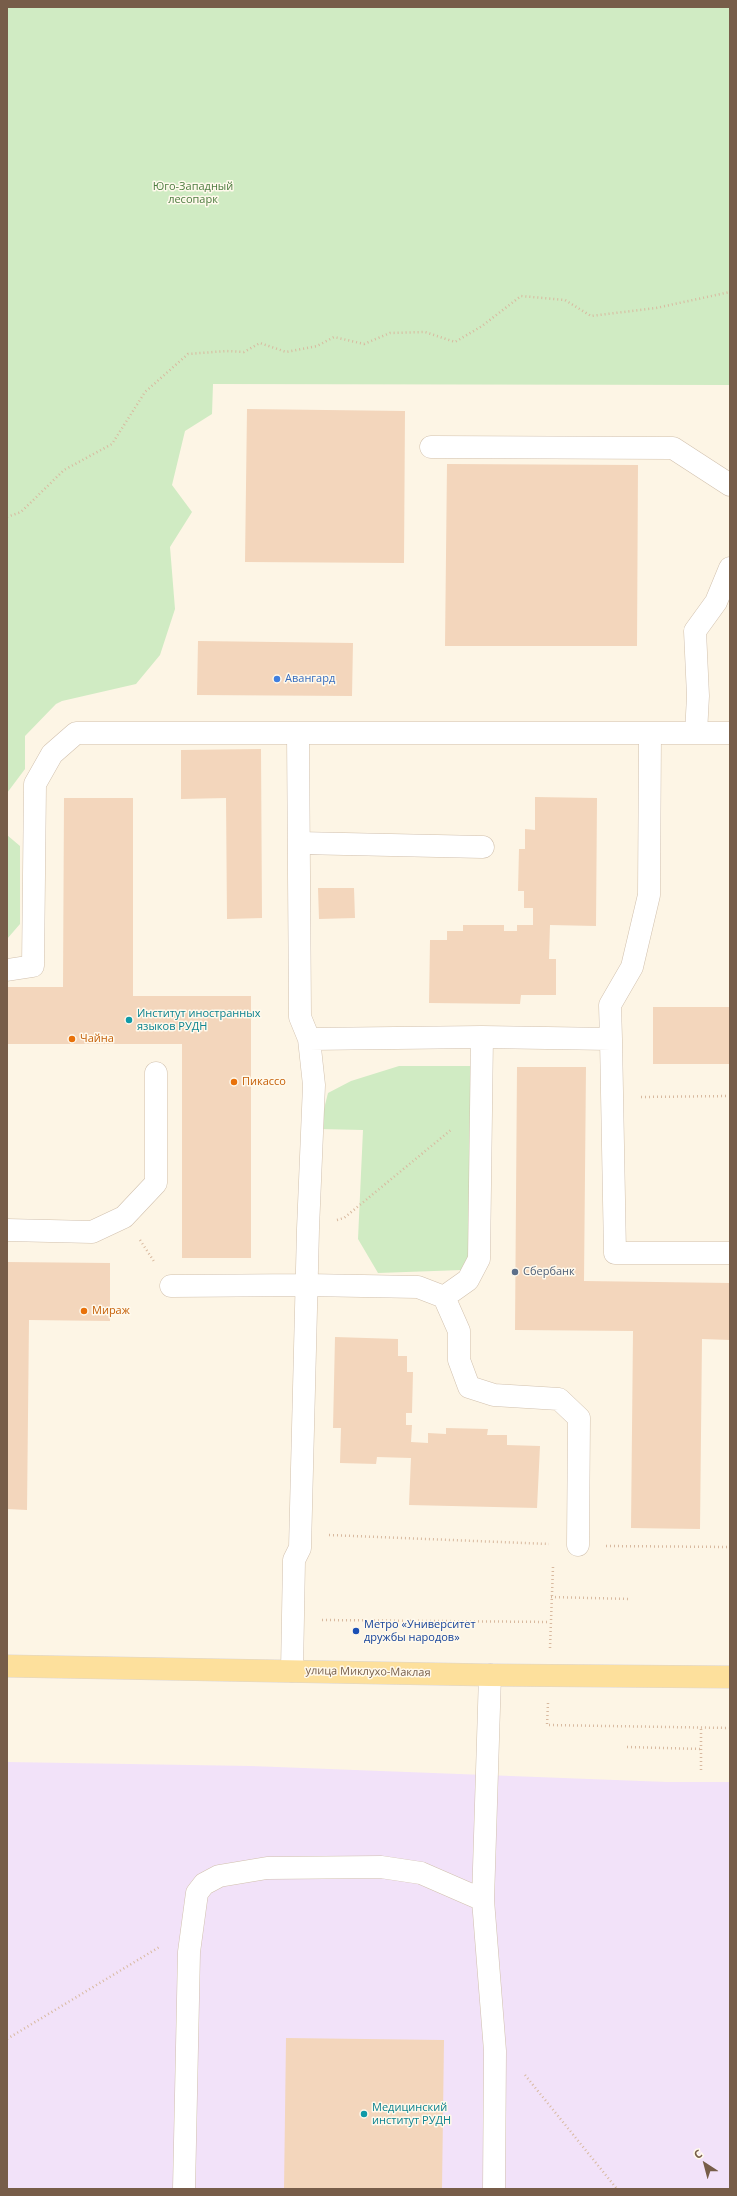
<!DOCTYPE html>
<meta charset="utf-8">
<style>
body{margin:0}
#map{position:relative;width:737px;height:2196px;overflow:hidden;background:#fdf5e5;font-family:"Open Sans",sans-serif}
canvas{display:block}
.frame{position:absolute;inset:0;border:8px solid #775d49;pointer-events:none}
.north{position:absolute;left:685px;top:2144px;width:40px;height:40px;-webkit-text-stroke:3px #fff9ec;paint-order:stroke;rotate:324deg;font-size:11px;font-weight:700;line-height:16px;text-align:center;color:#775d49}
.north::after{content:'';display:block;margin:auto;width:14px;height:18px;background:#775d49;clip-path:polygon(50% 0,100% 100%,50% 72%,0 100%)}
</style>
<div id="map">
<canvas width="737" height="2196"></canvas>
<div class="frame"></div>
<div class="north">С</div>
</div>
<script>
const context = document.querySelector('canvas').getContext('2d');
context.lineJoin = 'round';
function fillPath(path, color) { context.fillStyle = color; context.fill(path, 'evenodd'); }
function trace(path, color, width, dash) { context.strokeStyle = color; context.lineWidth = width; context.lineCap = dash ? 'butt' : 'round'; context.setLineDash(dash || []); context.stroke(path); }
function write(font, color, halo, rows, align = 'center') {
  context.font = font + ' "Open Sans",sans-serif'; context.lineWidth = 3; context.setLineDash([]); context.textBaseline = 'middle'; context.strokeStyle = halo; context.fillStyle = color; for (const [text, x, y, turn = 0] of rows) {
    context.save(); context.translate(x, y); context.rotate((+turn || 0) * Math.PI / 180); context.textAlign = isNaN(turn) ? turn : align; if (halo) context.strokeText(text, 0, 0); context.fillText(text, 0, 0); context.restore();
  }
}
const education = new Path2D(`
 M7,1762L251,1766L667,1782H730V2189H7Z`);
const green = new Path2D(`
 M7,7H730V385L213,384L212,414L185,431L172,485L192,512L170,547L175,609L160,655L136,684L62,701L56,704L25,736V769L7,793Z
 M7,835L20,846V924L7,939Z
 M399,1066H474L472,1256L462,1270L378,1273L358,1239L363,1130L319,1129L328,1093L351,1081Z`);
const building = new Path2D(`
 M247,409L405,411L404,563L245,562Z
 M447,464L638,465L637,646H445Z
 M198,641L353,643L352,696L197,695Z
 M261,749L262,918L227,919L226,798L181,799V750Z
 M535,797L597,798L596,926L550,925L549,959H556V995H521L520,1004L429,1003L430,940H447V931H463V925H504V931H517V925H533V908H524V891H518L519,849H525V829L535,830Z
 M64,798H133V996H251V1258H182V1044H7V987H63Z
 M318,888H354L355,918L319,919Z
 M653,1007H730V1064H653Z
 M517,1067H586L584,1281L730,1283V1340L702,1339L700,1529L631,1528L633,1331L515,1330Z
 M7,1262L110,1263V1321L29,1320L27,1510L7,1509Z
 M335,1337L398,1339V1356H407V1372H413L412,1413H406V1425H412L411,1442L428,1443V1433L446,1434V1428L488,1429L487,1435H507V1445L540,1446L537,1508L409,1505L411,1458L377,1457L376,1464L340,1463L341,1428H333Z
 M286,2038L444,2040L442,2189H284Z`);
const path = new Path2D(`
 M7,517L21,512L64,470L112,444L145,392L188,354L226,351L244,352L260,343L286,352L317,346L334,337L364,344L390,333L425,332L455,342L482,326L521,296L565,300L591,316L656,308L730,292
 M641,1097L730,1096
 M337,1220L344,1218L452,1129
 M140,1240L155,1263
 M329,1535L549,1544
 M606,1546L730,1547
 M551,1597L630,1599
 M322,1620L550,1622
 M550,1648L553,1567
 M548,1703L547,1725L730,1728
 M627,1747L701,1749
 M701,1770V1727
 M7,2039L161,1946
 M525,2075L617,2189`);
const minor = new Path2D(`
 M431,447L673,448L730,485
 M696,733L698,696L695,631L716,602L730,568
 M299,843L483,847
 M7,970L33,966L35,784L52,754L76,733H730
 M309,1039L482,1037
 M611,1039L610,1005L632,967L649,895L650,733
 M7,1230L92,1232L124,1217L156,1183V1073
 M171,1286L307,1285L418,1287L444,1297L459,1331V1360L469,1387L494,1395L559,1399L579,1418L578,1545
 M444,1297L468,1280L479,1259L482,1037L611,1039L615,1253H730
 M292,1671L294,1560L300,1548L308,1229L314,1085L309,1039L300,1017L298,733
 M483,1900L495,2051L494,2189
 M184,2189L189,1952L197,1893L204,1884L219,1876L267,1868L381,1867L421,1873L483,1900L490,1675`);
const major = new Path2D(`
 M7,1666L490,1675L730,1677`);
const markers = [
 [277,679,4,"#3f7fe0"],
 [129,1020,4,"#0f9aa8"],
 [72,1039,4,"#e8710a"],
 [234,1082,4,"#e8710a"],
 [515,1272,4,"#5c6f8a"],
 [84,1311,4,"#e8710a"],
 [356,1631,4,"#1a4fb4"],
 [364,2114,4,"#0f9aa8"]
];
const parkNames = [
 ["Юго-Западный",193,187],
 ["лесопарк",193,200]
];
const shopNames = [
 ["Авангард",285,679]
];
const cultureNames = [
 ["Институт иностранных",137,1014],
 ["языков РУДН",137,1027],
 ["Медицинский",372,2108],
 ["институт РУДН",372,2121]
];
const foodNames = [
 ["Чайна",80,1039],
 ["Пикассо",242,1082],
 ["Мираж",92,1311]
];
const serviceNames = [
 ["Сбербанк",523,1272]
];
const transitNames = [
 ["Метро «Университет",364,1625],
 ["дружбы народов»",364,1638]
];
const streetNames = [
 ["улица Миклухо-Маклая",368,1672,1]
];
fillPath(education, '#f2e2f9');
fillPath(green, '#d0ebc3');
fillPath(building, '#f3d6bc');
trace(minor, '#d1c0ad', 23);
trace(major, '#dcd5d0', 23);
trace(path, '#d8b99f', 2.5, [1, 3]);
trace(minor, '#fff', 22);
trace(major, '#fde09c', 22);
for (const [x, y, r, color] of markers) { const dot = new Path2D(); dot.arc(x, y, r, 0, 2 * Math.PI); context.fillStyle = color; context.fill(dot); trace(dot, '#fff9ec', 1.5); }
write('11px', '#4e7d41', '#fff9ec', parkNames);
write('11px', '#366cbe', '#fff9ec', shopNames, 'left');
write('11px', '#0d838f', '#fff9ec', cultureNames, 'left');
write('11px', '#c56008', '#fff9ec', foodNames, 'left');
write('11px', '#4e5e75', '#fff9ec', serviceNames, 'left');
write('11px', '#164399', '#fff9ec', transitNames, 'left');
write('11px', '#775d49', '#fff9ec', streetNames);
</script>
